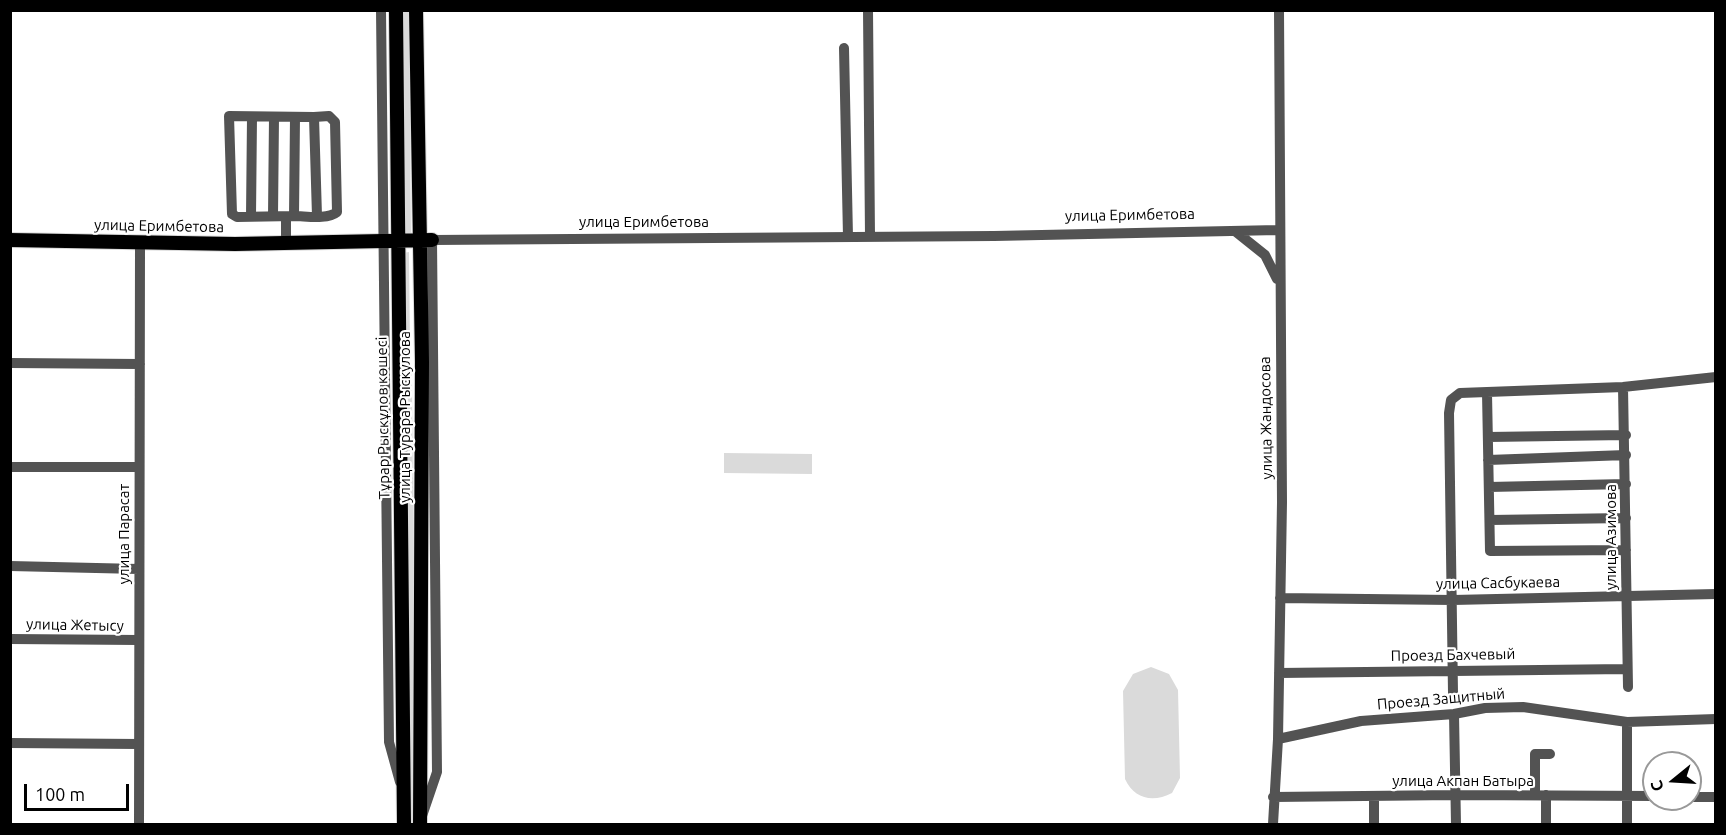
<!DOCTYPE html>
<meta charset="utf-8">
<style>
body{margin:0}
#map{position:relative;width:1726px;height:835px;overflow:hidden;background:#fff;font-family:Ubuntu,sans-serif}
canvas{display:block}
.frame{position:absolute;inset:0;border:12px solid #000;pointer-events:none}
.north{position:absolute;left:1642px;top:751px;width:60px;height:60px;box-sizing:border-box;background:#fff;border:2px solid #999;border-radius:50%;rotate:252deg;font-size:16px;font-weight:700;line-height:24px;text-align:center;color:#000}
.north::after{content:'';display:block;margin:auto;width:21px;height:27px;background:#000;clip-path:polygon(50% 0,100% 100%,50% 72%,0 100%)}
.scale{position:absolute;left:24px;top:784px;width:105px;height:27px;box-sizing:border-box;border:3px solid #000;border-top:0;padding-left:8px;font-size:18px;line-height:21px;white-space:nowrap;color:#000;-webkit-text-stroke:4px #fff;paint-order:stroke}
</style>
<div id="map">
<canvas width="1726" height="835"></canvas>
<div class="frame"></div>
<div class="north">С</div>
<div class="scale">100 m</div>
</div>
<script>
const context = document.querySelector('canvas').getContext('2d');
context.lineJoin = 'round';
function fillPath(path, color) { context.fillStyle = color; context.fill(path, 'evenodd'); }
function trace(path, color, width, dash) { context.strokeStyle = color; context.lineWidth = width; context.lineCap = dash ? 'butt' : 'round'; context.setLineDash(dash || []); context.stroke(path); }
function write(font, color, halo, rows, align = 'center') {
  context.font = font + ' Ubuntu,sans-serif'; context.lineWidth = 4.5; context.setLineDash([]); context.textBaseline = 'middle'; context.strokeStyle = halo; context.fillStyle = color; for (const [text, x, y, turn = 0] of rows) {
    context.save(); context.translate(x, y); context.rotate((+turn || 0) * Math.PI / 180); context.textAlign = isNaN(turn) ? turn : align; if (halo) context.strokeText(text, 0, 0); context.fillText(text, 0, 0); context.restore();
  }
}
const green = new Path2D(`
 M403,11H409L411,235H405Z
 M409,252L410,350H404L403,253Z
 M405,370H412L416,824H409Z
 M724,453L812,454V474L724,473Z
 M1151,667L1169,674L1178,690L1180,778L1172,793C1153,803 1134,799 1125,779L1123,691L1133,674Z`);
const minor = new Path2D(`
 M381,10L389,742L400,782
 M868,10L870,237
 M844,48L848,237
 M295,117L294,216L237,217L232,214L229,116L314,117
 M251,216L252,117
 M273,216L274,117
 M294,216C306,216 327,220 337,212L335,122L329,116L314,117L317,216
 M286,217V243
 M1235,231L1265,255L1277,279
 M10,363L140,364
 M1623,387L1628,687
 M1487,393L1490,551L1626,550
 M1488,437L1626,435
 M1488,460L1626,455
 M10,467H139
 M1489,487L1626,484
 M1490,520L1626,518
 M10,566L139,569
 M1280,598L1453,600L1716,594
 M10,639L139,640
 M1279,673L1627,669
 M1453,693L1449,413L1451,400L1460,393L1623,387L1716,377
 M1454,714L1456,824
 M1627,722V824
 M1278,739L1361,721L1454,714L1485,708L1523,707L1627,722L1716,719
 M10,743L139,744
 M1535,795V754H1550
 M1273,797L1455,795L1654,796
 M1690,797H1716
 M422,816L437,772L432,240L994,236L1278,230
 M139,824L140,243
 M1273,824L1278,739L1282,502L1279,10
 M1374,824V796
 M1546,824V795`);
const major = new Path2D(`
 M396,10L404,824
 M416,10L422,362L420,824
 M10,240L235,244L432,240`);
const streetNames = [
 ["улица Еримбетова",1130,215,-1],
 ["улица Еримбетова",644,222],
 ["улица Еримбетова",159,226,1],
 ["улица Турара Рыскулова",405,417,-90],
 ["Тұрар Рыскұлов көшесі",383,418,-91],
 ["улица Жандосова",1266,418,-91],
 ["улица Парасат",124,534,-90],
 ["улица Азимова",1611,537,-90],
 ["улица Сасбукаева",1498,583,-1],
 ["улица Жетысу",75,625,1],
 ["Проезд Бахчевый",1453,655,-1],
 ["Проезд Защитный",1441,699,-5],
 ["улица Акпан Батыра",1463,781]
];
fillPath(green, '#dadada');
trace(major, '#dbdbdb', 16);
trace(minor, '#535353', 10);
trace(major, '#000', 14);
write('15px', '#000', '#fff', streetNames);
</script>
